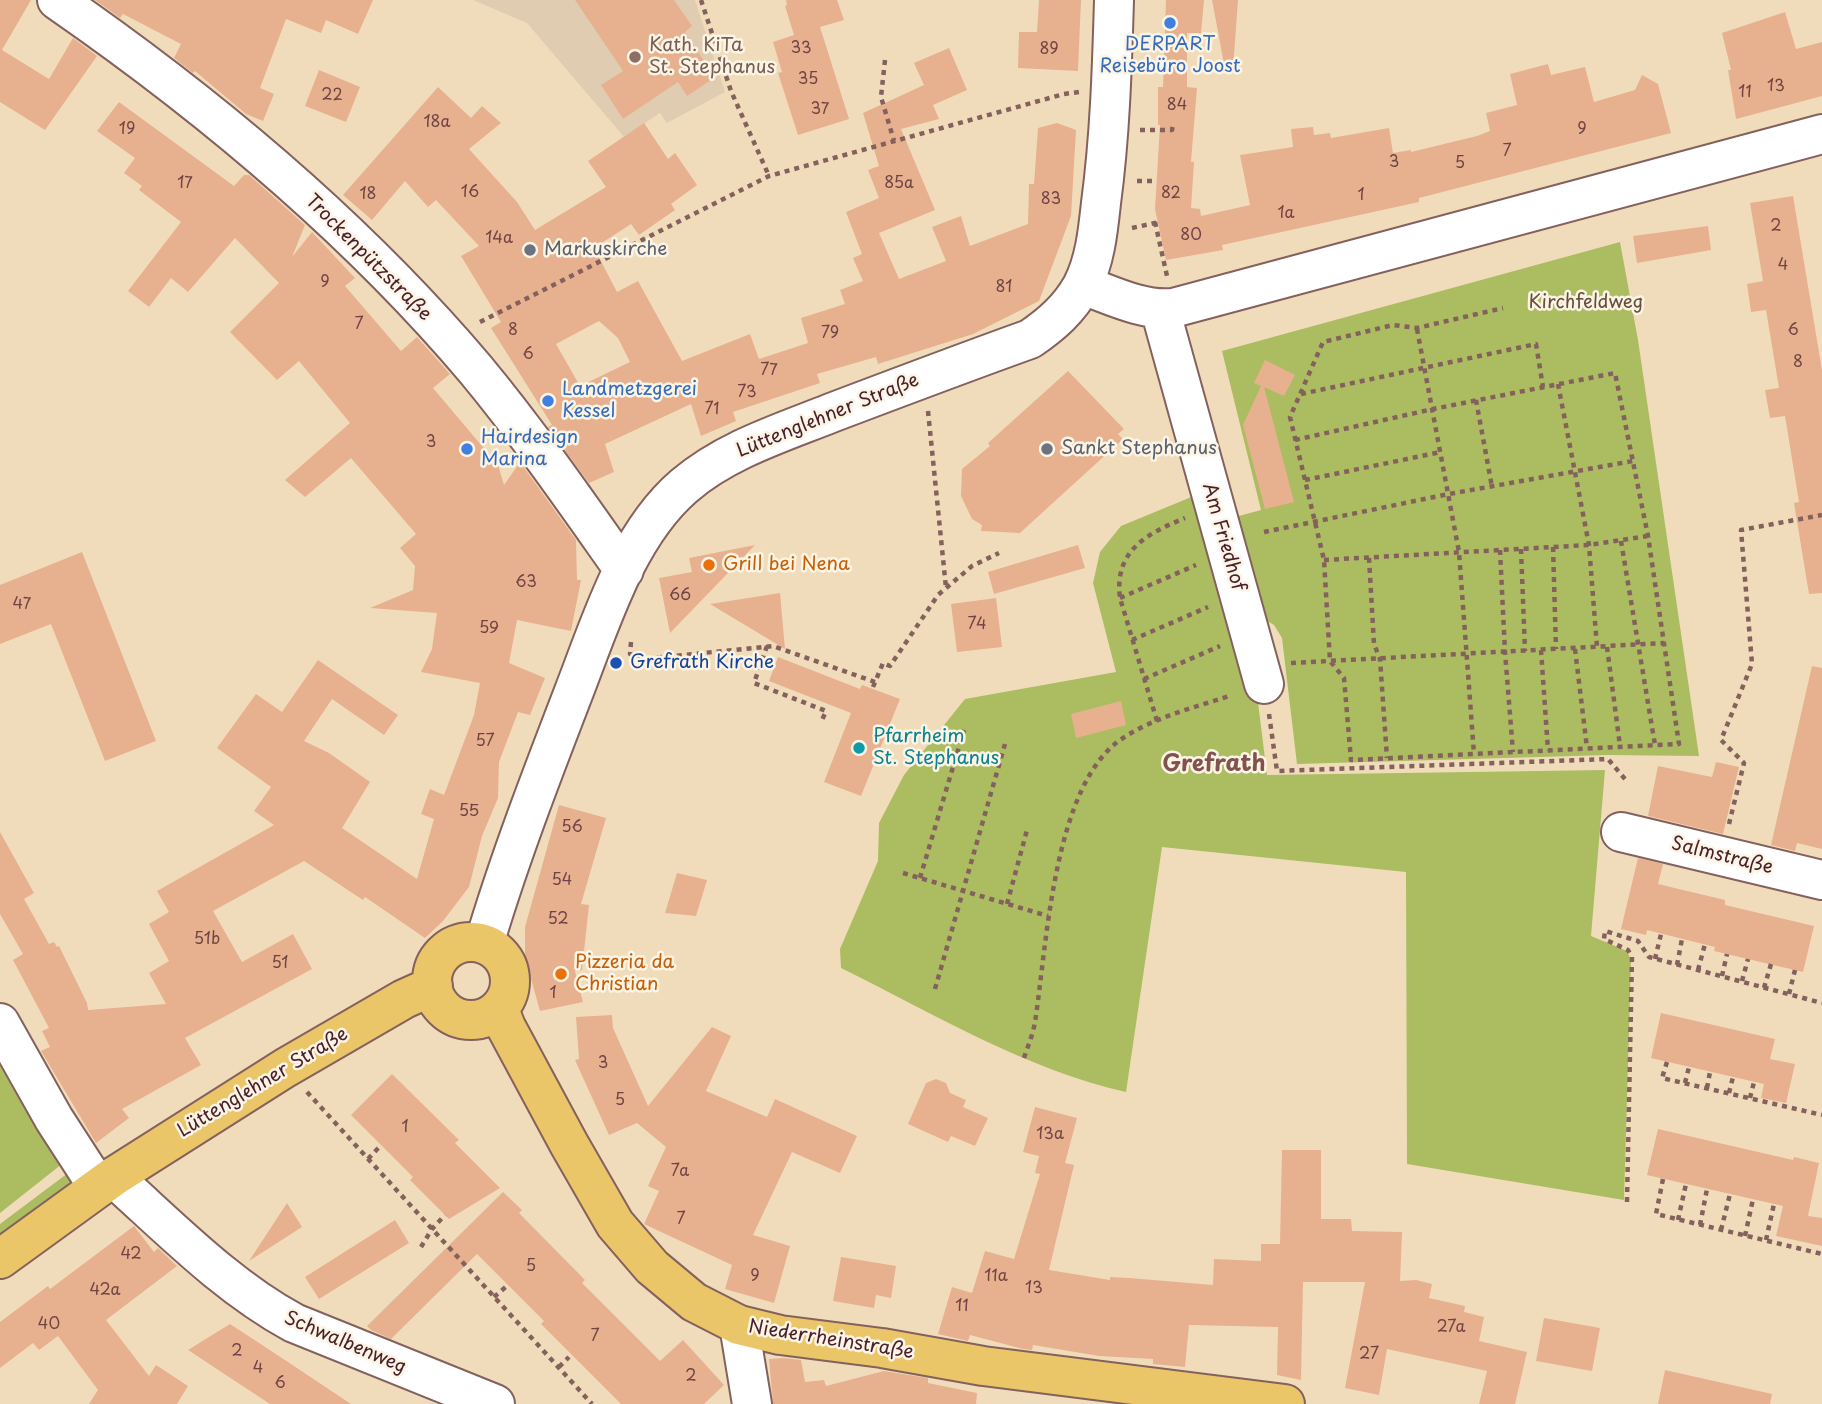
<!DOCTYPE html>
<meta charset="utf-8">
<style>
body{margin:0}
canvas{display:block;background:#f0dcbb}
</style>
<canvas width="1822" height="1404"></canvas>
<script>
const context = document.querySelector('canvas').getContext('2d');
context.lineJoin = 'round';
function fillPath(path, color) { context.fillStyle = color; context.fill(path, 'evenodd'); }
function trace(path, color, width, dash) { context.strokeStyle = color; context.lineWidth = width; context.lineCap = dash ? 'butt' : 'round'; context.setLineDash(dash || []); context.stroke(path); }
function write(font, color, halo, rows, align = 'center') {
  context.font = font + ' "Playpen Sans",sans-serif'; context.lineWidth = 5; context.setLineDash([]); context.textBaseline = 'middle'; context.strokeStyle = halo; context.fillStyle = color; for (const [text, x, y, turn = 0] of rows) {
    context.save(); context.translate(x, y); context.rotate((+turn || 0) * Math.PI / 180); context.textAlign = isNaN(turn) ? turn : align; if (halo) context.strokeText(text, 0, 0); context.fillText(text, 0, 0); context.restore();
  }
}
const built = new Path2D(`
 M473,0H695L725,92L667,123L660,113L624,137L527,23Z`);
const green = new Path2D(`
 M1620,242L1638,340L1699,756L1608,755L1297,764L1282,638L1274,625L1257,615L1228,519L1261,510L1222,351Z
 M1201,493L1256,686L1267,775L1605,770L1591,936L1627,951L1631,960L1624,1200L1407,1164L1406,872L1162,847L1126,1092C1027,1070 932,1013 841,968L840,949L878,861L879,823L904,775L965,699L1116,672L1093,583L1100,552L1121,526Z
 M0,1041L67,1160L0,1213Z
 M72,1170L74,1184L0,1240V1224Z`);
const building = new Path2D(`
 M0,0H31L2,50L49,79L73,38L97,56L45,130L0,102Z
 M95,0H373L358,34L326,20L321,33L286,19L260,88L274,94L263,121L246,114L195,71L193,73L174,58L181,44L123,14L120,18Z
 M575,0H674L692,26L685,32L706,64L702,66L711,80L687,96L678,82L623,119L601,85L623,71Z
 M786,0H837L844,20L820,27L849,119L798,135L778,73L782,72L773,42L794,35L785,6L787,5Z
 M1039,0H1081L1078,71L1018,68L1019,32H1037Z
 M1166,0H1204L1201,33H1187V87L1197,88L1191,162H1194L1191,208L1200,209L1201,216L1250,205L1240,155L1293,147L1291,129L1313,127L1314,135L1330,133L1331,138L1389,128L1393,153L1411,150V152L1477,136L1490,131L1486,113L1517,105L1510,74L1548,64L1551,75L1585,67L1594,102L1635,90L1642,75L1658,84L1671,133L1419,198V202L1222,245L1223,250L1166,260L1155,209L1160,125H1158V87H1163Z
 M1212,0H1238L1233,69H1225Z
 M1785,12L1796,49L1822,42V96L1736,119L1728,70H1731L1722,33Z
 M949,48L967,90L933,105L939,119L901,129L935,210L879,233L899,279L946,261L932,227L961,216L970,246L1028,224L1029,184H1034L1038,128L1057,123L1076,130L1071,216L1039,301L973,334L878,364L876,357L817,374L820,383L733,412L736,421L701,436L691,404L605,444L614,472L589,483L548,427L552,425L491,328L501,322L461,256L479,246L436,200L428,207L405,181L372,220L343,195L438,87L471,118L482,106L501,123L469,149L517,202L535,230L606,187L588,161L644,123L668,159L675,153L697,185L671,204L675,210L639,235L631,224L594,248L617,292L638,281L682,361L750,334L759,359L808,343L801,318L845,304L840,290L863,281L853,258L862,254L846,212L879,198L868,170L879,166L863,113L924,85L914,63ZM599,321L618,338L630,362L580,386L556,344Z
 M319,70L360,87L346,122L305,106Z
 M119,102L234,186L244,175H249L305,225L292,257L312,232L355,278L345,286L401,351L417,337L450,374L433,388L498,465L504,485L520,462L576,540L577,580H581L571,631L517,620L509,663L545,678L530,715L518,712L499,762L498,798L482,836L469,887L443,921L425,938L365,897L363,900L304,861L213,911L242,962L293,934L312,969L185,1038L201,1065L122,1109L129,1118L96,1143L41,1051L50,1047L42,1031L49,1028L13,960L23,954L0,914V832L34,893L24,899L49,944L54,942L57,947L59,946L87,1003L88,1010L166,1004L149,973L169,961L149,924L169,912L157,891L274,825L254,811L271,787L217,748L256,694L282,712L318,660L398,715L384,735L332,699L304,741L329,753L370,782L342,828L417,879L434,819L421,814L430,789L444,795L474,715L480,683L421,672L432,649L437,613L370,608L413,590L415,566L400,548L416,534L351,458L305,497L285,480L350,423L299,361L277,380L230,332L279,283L235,238L188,292L171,278L149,307L128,291L181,222L139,190L142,186L124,173L135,158L97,131Z
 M1793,196L1822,370V593L1809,594L1794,503L1799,502L1785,416L1770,418L1765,390L1779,388L1766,310L1751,312L1747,284L1763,281L1750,203Z
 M1708,226L1711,250L1637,263L1633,236Z
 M1265,360L1295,375L1284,396L1264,387L1294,502L1265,509L1243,425L1261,386L1254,383Z
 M1068,371L1124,429L1118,434L1123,439L1020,533L981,531L982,525L972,519L961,496L962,469L990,446L988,443Z
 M755,545L670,633L659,578L692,572L689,558Z
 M1078,545L1085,568L994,594L988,572Z
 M82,552L156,741L105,761L51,624L0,644V585Z
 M780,593L785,649L710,604Z
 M996,598L1002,647L957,652L951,604Z
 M778,657L860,689L862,685L900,699L861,796L824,782L851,713L769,681Z
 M1812,666L1822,668V849L1797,843L1795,851L1771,845Z
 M1121,701L1126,725L1076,738L1071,714Z
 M1716,762L1739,767L1723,834L1648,816L1658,766L1712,777Z
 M559,805L606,818L581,904L589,905L582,970L575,971L583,1002L540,1011L525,957V927Z
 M1638,858L1663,864L1658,884L1725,900V905L1814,926L1803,972L1714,951L1715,947L1647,930L1646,935L1621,929Z
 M677,873L707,880L696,916L665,913Z
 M1661,1013L1775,1039L1770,1059L1795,1064L1786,1103L1761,1098L1764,1084L1651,1058Z
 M612,1015L613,1028L648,1106L712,1027L731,1036L706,1091L767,1117L775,1099L857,1136L840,1173L792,1152L753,1235L790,1246L774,1303L725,1289L732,1265L644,1224L659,1191L648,1186L666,1147L637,1123L609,1135L575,1060L579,1059L576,1017Z
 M392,1074L459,1140L455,1143L500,1188L449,1219L410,1180L413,1177L351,1115Z
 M936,1079L946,1083L950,1093L966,1100L963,1107L988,1118L975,1146L951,1136L948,1142L908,1124L926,1083Z
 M1035,1107L1077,1118L1065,1163L1074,1165L1049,1270L1110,1280V1277L1129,1278L1213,1285L1214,1259L1261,1261V1244H1280L1282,1150H1321V1219H1351L1352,1231L1402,1232L1400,1281L1416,1280L1432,1284L1429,1298L1465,1306L1464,1312L1484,1317L1479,1341L1527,1352L1515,1404H1479L1487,1371L1387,1349L1379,1395L1345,1388L1365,1282H1303L1301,1380L1277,1375L1278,1327L1189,1325L1185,1367L1153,1364V1359L1099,1356L1033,1345L1032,1350L1023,1349L970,1335L968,1341L938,1334L952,1287L972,1293L985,1251L1014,1259L1040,1174L1035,1173L1039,1156L1023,1152Z
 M1658,1129L1793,1160L1794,1157L1819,1163L1808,1216L1822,1218V1246L1776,1236L1783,1206L1647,1175Z
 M503,1192L522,1210L519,1213L585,1280L582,1283L660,1361L683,1340L724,1385L704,1404H621L541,1324L544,1321L477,1254L391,1339L371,1330L367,1326Z
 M287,1203L302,1227L249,1261Z
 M395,1220L409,1243L319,1299L305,1277Z
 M134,1226L154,1252L158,1248L177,1266L106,1320L149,1376L156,1365L188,1386L177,1404H89L98,1390L58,1336L39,1350L33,1343L0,1368V1322L48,1286L50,1289Z
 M841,1257L896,1266L891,1298L876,1295L874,1308L833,1301Z
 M1544,1318L1600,1328L1592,1371L1536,1361Z
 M230,1324L282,1358L351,1404H270L188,1350Z
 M784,1358L801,1360L805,1382L824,1380L826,1386L884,1371L928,1378V1383L977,1393L976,1404H773L769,1359Z
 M1665,1370L1772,1394L1770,1404H1658Z`);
const path = new Path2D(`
 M701,0L731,91L769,176
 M885,60L881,97L894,141
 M1140,130H1172L1173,125
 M1137,181H1157
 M1155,222L1167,276
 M1132,228L1159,222
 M480,322L769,176L1064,94L1079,92
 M1417,329L1459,552L1474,754
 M1558,384L1589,545L1597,647
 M1301,394L1536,344L1543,387
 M1476,400L1492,487
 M928,411L946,588
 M1295,440L1433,409L1615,373L1648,536L1679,744L1351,760L1344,678L1330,661L1324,560L1290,417L1323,342L1393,325L1417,328L1503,308
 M1305,480L1441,452
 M1264,532L1449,494L1633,461
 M1621,541L1655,745
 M1553,547L1556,649
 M1521,549L1525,651
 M1500,550L1505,652L1513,752
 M1369,558L1374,644L1380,659L1387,758
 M1324,560L1589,545L1648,536
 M1120,598L1196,565
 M1132,640L1208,607
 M631,642L630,654L643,659L773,646L875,682
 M767,646L754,683L826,711L822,720
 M1607,647L1620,746
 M1575,649L1587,748
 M1541,650L1548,750
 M1291,663L1664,643
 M1144,679L1220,646
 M873,687L883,663L890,666L938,595L972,566L999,553
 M1269,714L1277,771L1608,759L1625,779
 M1157,721L1120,598C1114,551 1146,534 1185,518
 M1729,824L1744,763L1721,740L1752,664L1741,530L1822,515
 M903,873L1048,916
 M920,878L964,730
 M1007,904L1027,830
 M1655,959L1661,934
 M1677,965L1682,939
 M1698,970L1705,944
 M1722,976L1727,954
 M1742,981L1748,959
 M1764,988L1771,964
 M935,989L1005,744
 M1789,994L1795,970
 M1024,1058C1028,1046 1033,1034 1035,1022C1047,946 1053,783 1123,738C1155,717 1196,707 1232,695
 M1667,1062L1662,1078L1822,1115
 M1685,1083L1689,1067
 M1707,1088L1710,1072
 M307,1092L592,1404
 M1729,1093L1733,1077
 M1750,1098L1754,1082
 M368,1159L381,1145
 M1663,1179L1656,1214L1822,1254
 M1627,1202L1632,957L1628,950L1604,939L1605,931L1638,941L1649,957L1822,1003
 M1678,1220L1686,1184
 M1700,1225L1707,1189
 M1721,1230L1730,1194
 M1745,1236L1753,1199
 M1766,1240L1774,1204
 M421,1247L432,1229L445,1215
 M494,1297L508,1285
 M559,1367L569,1357`);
const minor = new Path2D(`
 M57,0C210,106 355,227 476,370C529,434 576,502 624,570
 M1083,285C1111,295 1142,311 1173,308L1822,134
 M1160,309L1264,684
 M1621,832L1822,880
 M484,944C509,860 541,777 573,694C600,625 626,536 684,486C726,450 781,433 831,413C897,388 963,363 1030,339C1052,324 1069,309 1082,286C1095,261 1098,231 1101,203C1110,136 1112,68 1114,0
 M0,1023L54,1119L98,1187
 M113,1177C170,1228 226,1286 294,1323L495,1404
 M739,1325L752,1404`);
const major = new Path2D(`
 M432 981a39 39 0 1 1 78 0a39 39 0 1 1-78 0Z
 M499,1009L506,1027L569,1144L615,1224L652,1267L694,1302L739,1325L780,1335L882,1348L983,1366L1285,1404
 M0,1259L113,1177L285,1068L404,999L433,986`);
const markers = [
 [1170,23,7,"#3f7fe0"],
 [635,57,7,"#8d6e63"],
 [530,250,7,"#6b7280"],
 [548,401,7,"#3f7fe0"],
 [467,449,7,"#3f7fe0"],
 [1047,449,7,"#6b7280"],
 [709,565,7,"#e8710a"],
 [616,663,7,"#1a4fb4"],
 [859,748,7,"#0f9aa8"],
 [561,974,7,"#e8710a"]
];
const numberNames = [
 ["33",801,49],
 ["89",1049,50],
 ["35",808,80],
 ["13",1776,87],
 ["11",1745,93],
 ["22",332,96],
 ["84",1177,106],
 ["37",820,110],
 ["18a",437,123],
 ["19",127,130],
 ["9",1582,130],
 ["7",1507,152],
 ["3",1394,163],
 ["5",1460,164],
 ["17",185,184],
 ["85a",899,184],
 ["16",470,193],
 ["82",1171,194],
 ["18",368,195],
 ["1",1361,196],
 ["83",1051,200],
 ["1a",1286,214],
 ["2",1776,227],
 ["80",1191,236],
 ["14a",499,239],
 ["4",1783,266],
 ["9",325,283],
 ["81",1004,288],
 ["7",359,325],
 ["8",513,331],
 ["6",1793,331],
 ["79",830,334],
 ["6",528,355],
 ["8",1798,363],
 ["77",769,371],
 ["73",747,393],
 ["71",712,410],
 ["3",431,443],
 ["63",526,583],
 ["66",680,596],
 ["47",22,605],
 ["74",977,625],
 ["59",489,629],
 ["57",485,742],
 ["55",469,812],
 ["56",572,828],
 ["54",562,881],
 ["52",558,920],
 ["51b",207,940],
 ["51",280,964],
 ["1",553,994],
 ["3",603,1064],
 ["5",620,1101],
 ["1",405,1128],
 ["13a",1050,1135],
 ["7a",680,1172],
 ["7",681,1220],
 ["42",131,1255],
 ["5",531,1267],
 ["9",755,1277],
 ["11a",996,1277],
 ["13",1034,1289],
 ["42a",105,1291],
 ["11",962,1307],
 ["40",49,1325],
 ["27a",1451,1328],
 ["7",595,1337],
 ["2",237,1352],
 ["27",1369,1355],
 ["4",258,1369],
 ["2",691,1377],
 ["6",280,1384]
];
const shopNames = [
 ["DERPART",1170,45,"center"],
 ["Reisebüro Joost",1170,67,"center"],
 ["Landmetzgerei",562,390],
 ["Kessel",562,412],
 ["Hairdesign",481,438],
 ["Marina",481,460]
];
const educationNames = [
 ["Kath. KiTa",649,46],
 ["St. Stephanus",649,68]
];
const worshipNames = [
 ["Markuskirche",544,250],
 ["Sankt Stephanus",1061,449]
];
const streetNames = [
 ["Trockenpützstraße",368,258,45],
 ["Lüttenglehner Straße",828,416,-22],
 ["Am Friedhof",1223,537,74],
 ["Salmstraße",1722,856,14],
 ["Lüttenglehner Straße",263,1083,-31],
 ["Niederrheinstraße",831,1340,9],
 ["Schwalbenweg",345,1343,23]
];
const parkNames = [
 ["Kirchfeldweg",1586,303]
];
const foodNames = [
 ["Grill bei Nena",723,565],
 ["Pizzeria da",575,963],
 ["Christian",575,985]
];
const transitNames = [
 ["Grefrath Kirche",630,663]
];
const cultureNames = [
 ["Pfarrheim",873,737],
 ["St. Stephanus",873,759]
];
const quarterNames = [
 ["Grefrath",1214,765]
];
fillPath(built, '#e0cdb1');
fillPath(green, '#abbd60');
fillPath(building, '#e7b190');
trace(minor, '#84615d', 42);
trace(major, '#84615d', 42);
trace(path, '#84615d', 4.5, [5, 5]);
trace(minor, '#fff', 38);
trace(major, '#eac669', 38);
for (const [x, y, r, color] of markers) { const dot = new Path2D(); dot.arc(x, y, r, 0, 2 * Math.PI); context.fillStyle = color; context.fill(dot); trace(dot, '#fcf5e5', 2.5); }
write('16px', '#714444', null, numberNames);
write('19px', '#366cbe', '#fcf5e5', shopNames, 'left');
write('19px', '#785e54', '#fcf5e5', educationNames, 'left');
write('19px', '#5b616d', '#fcf5e5', worshipNames, 'left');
write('19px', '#4a1f2b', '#fcf5e5', streetNames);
write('19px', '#674e3b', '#fcf5e5', parkNames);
write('19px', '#c56008', '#fcf5e5', foodNames, 'left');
write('19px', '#164399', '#fcf5e5', transitNames, 'left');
write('19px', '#0d838f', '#fcf5e5', cultureNames, 'left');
write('bold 23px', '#81524e', '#fcf5e5', quarterNames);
</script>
